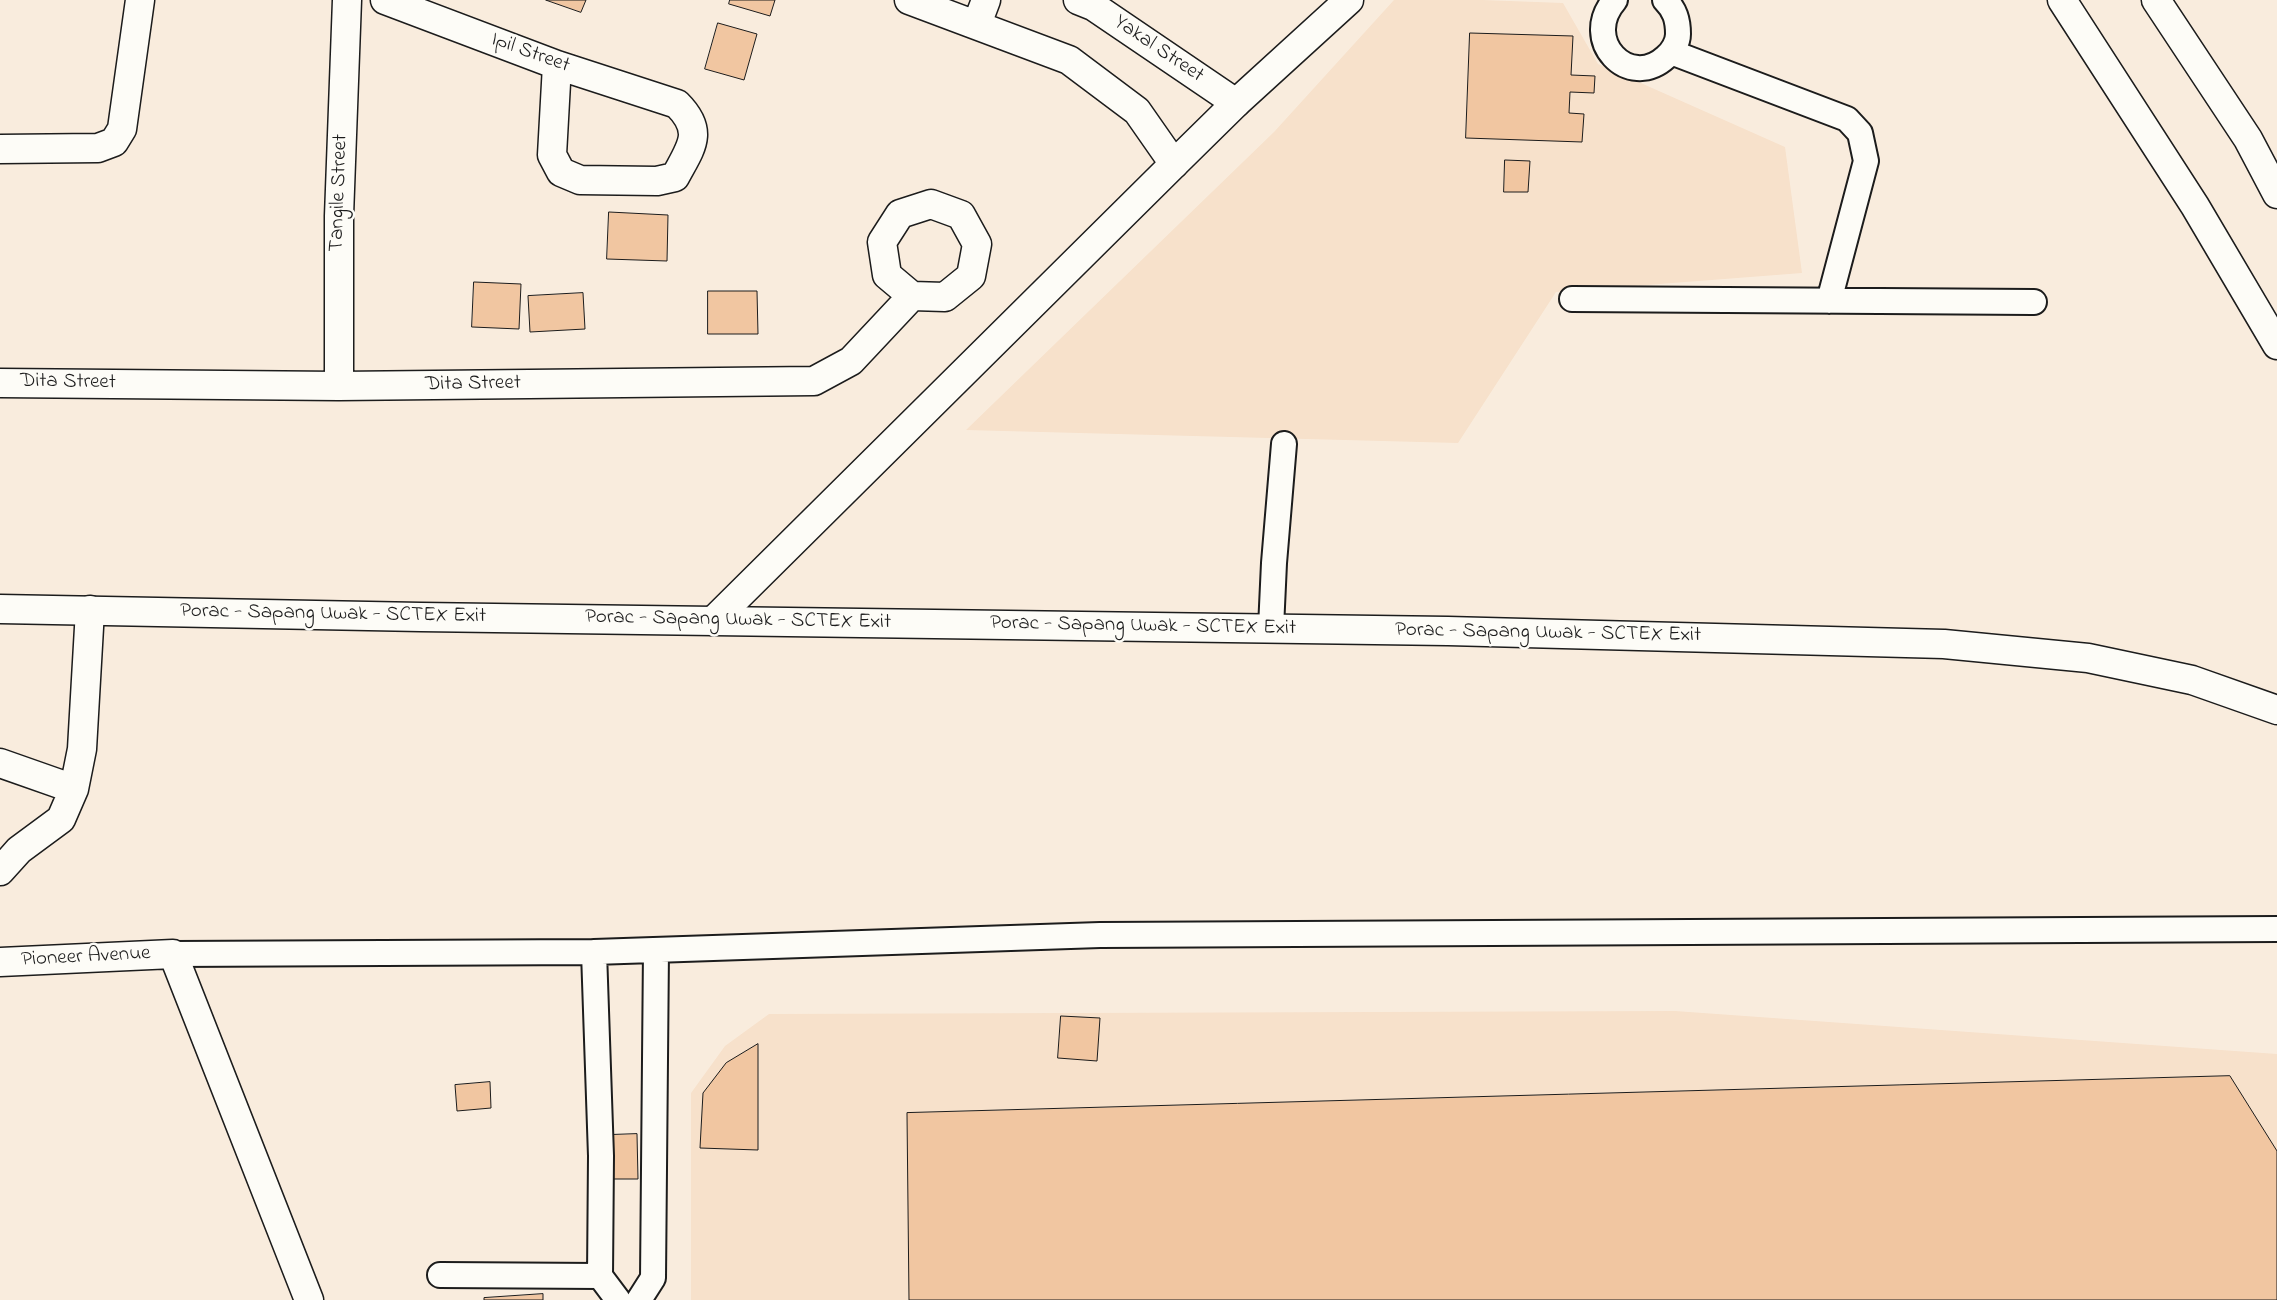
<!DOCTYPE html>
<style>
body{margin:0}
canvas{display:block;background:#f9ecdd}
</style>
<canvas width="2277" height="1300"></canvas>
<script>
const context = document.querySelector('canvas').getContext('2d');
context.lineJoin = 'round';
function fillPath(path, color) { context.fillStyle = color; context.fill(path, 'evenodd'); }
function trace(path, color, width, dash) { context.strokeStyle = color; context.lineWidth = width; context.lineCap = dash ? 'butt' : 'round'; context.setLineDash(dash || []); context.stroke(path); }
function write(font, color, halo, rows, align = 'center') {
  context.font = font + ' "Indie Flower",sans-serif'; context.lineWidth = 5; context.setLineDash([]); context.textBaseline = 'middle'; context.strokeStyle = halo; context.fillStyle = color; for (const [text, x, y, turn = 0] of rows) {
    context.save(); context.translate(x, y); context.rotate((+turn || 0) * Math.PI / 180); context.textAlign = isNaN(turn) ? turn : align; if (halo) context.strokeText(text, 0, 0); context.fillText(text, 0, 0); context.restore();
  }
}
const built = new Path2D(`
 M1394,0H1482L1563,3L1598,64L1785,147L1802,273L1556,292L1458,443L966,430L1274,132Z
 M1675,1011L2277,1054V1300H691V1093L725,1046L769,1014Z`);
const building = new Path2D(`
 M546,0H586L581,12Z
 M730,0H775L770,16L729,4Z
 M718,23L757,34L744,80L705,69Z
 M1470,33L1573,36L1571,75L1595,76L1594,93L1570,92L1569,113L1584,114L1582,142L1466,138Z
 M1505,160L1530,161L1528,192H1504Z
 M609,212L668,215L667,261L607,259Z
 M474,282L521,284L519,329L472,327Z
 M708,291H757L758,334H708Z
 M583,293L585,329L530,332L528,296Z
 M1061,1016L1100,1018L1097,1061L1058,1058Z
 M758,1044V1150L700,1148L703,1093L726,1063Z
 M2230,1076L2277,1151V1300H909L907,1113Z
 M490,1082L491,1108L457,1111L455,1085Z
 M637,1134L638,1179H611L609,1135Z
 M543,1294V1300H484V1298Z`);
const service = new Path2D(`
 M1615,0C1580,40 1629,91 1666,57C1672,52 1678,43 1678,34C1678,20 1675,10 1665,0
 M1671,52L1847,119L1860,133L1866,161L1829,301
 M1572,299L2034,302
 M1271,628L1274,563L1284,444
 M594,952L601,1156L600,1276L618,1300
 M173,954L594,952L1100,935L2277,929
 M440,1275L600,1276
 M639,1300L653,1278L656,950`);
const minor = new Path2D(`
 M385,0L557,65L677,104C705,132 691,147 675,177L657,181L580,180L561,172L552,155L557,65
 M909,0L1069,60L1137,111L1174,164
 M1078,0L1093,6L1236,103
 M977,24L986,0
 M0,149L98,148L114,142L122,129L140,0
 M931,204L961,215L977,244L971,276L945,297L912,296L887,275L882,242L900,214Z
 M0,383L339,386L814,381L851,361L912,296
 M339,386V216L347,0
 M0,763L74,789
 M0,871L19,850L61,819L74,789L82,749L90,610
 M0,962L173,954L309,1300`);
const tertiary = new Path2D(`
 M2062,0L2195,206L2277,345
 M2156,0L2248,139L2277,194
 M713,621L1174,164L1236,103L1349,0`);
const secondary = new Path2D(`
 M0,609L421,617L1448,631L1944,644L2088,658L2192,680L2277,710`);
const streetNames = [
 ["Yakal Street",1158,50,34],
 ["Ipil Street",530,54,20],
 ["Tangile Street",340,193,-88],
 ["Dita Street",68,383,1],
 ["Dita Street",473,385,-1],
 ["Porac - Sapang Uwak - SCTEX Exit",333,615,1],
 ["Porac - Sapang Uwak - SCTEX Exit",738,621,1],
 ["Porac - Sapang Uwak - SCTEX Exit",1143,627,1],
 ["Porac - Sapang Uwak - SCTEX Exit",1548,634,1],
 ["Pioneer Avenue",86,958,-3]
];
fillPath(built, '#f7e1cb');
fillPath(building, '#f1c6a1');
trace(building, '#1c1c1c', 1);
trace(service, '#1c1c1c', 28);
trace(minor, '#1c1c1c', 31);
trace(tertiary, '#1c1c1c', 31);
trace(secondary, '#1c1c1c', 31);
trace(service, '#fdfcf7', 24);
trace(minor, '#fdfcf7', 28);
trace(tertiary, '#fdfcf7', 28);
trace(secondary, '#fdfcf7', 28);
write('21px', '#1c1c1c', '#fdfcf7', streetNames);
</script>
